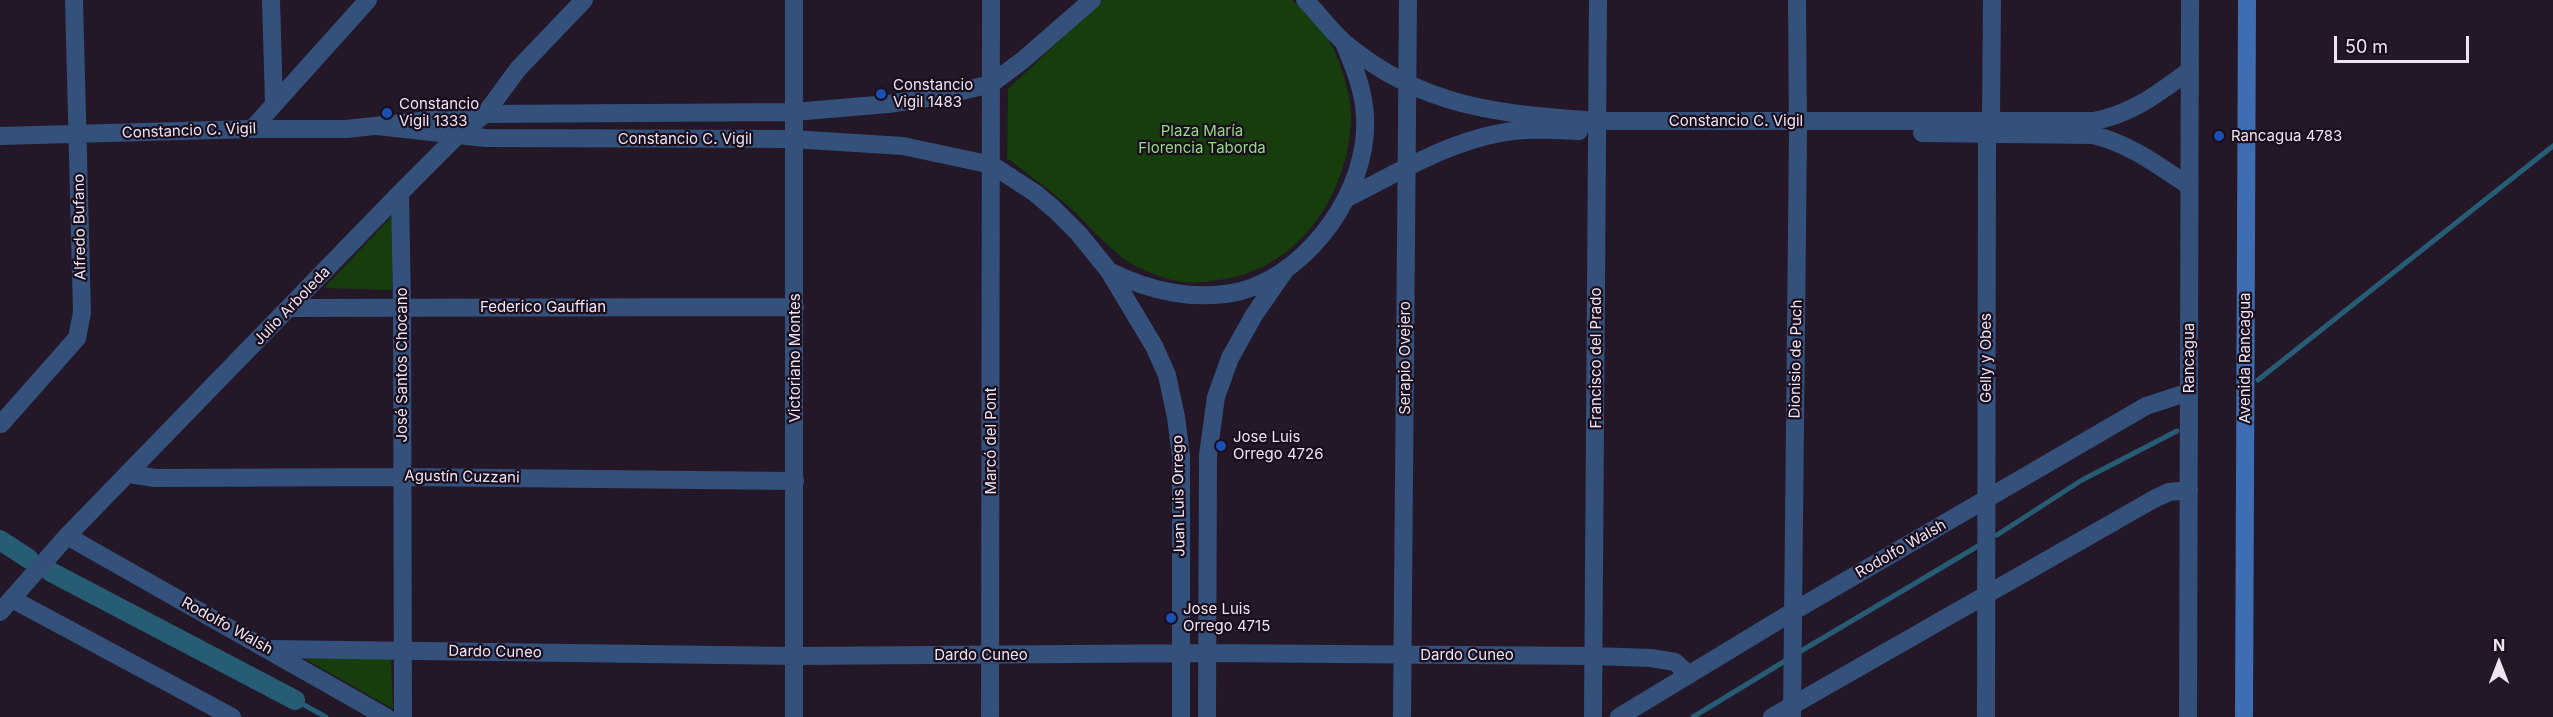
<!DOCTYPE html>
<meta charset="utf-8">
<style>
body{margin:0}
#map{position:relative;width:2553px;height:717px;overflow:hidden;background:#231728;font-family:Inter,sans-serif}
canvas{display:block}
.north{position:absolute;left:2469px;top:633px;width:60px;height:60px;-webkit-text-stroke:4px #1a0e1e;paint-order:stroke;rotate:0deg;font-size:16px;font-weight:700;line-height:24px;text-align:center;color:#ede5f1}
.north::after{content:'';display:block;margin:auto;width:21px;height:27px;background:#ede5f1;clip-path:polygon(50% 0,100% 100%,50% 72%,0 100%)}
.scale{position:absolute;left:2334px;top:36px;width:135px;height:27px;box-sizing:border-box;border:3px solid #ede5f1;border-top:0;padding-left:8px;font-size:18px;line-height:21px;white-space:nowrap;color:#ede5f1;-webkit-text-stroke:4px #1a0e1e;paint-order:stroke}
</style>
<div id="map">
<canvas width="2553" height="717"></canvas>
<div class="north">N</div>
<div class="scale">50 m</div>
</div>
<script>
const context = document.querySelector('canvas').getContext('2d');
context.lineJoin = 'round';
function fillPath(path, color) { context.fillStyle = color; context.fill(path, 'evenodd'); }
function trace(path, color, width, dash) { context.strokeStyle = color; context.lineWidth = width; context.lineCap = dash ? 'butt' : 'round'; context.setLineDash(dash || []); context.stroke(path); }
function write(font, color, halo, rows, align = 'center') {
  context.font = font + ' Inter,sans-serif'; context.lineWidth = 4.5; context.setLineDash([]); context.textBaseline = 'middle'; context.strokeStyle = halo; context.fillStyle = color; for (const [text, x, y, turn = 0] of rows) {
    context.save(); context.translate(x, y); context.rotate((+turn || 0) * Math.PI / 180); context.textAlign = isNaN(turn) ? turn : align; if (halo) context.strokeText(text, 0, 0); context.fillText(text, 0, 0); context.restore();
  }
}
const green = new Path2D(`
 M1102,0H1292C1302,10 1312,19 1321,29C1337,47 1352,95 1351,118C1349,195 1298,270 1219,280C1203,283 1181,284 1165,278C1153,274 1134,267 1124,259C1104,244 1087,223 1068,206C1049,189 1027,174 1007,158L1008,89Z
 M393,215L392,290L324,288Z
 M391,658L393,709L305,659Z`);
const stream = new Path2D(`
 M2258,380L2553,146
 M1997,535L2082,480L2177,431
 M1801,651L1983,543
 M295,700L326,717
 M1693,717L1785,661`);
const canal = new Path2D(`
 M0,540L29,559
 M51,572L295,700`);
const street = new Path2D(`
 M271,0L274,103
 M1305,0C1319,14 1331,31 1346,44C1423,108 1501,114 1597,121H2094C2132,114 2159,93 2190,70
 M377,126L485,138L792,139L903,146L992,165L1035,193L1054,209L1079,234L1109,271L1154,346L1167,375L1176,417L1181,456V717
 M252,129L368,0
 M1922,133L2093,135C2130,144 2158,165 2189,186
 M0,136L252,129H346L485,114L794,112L888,104L941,96L991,84L1023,60L1092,0
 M400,193L402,307L403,717
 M1349,197C1403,170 1461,134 1524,130C1542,129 1561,130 1579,131
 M1109,271C1149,291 1196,302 1241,291C1311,272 1369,188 1365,117C1364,90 1354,67 1344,43
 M290,308L795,307
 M1,424L77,338L82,313L74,0
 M129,474L155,478L402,477L795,481
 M67,536L386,717
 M12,599L232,717
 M0,612L67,536L400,193L457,136L485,114L518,69L584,0
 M269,649L795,656L1208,653L1594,656L1651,658L1675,662L1689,675
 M794,717V0
 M990,717L991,0
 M1207,717L1208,455L1216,397L1230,358L1254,315L1286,269
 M1402,717L1408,0
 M1593,717L1598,0
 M1619,717L1794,611L2146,406L2189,392
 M1772,717L2154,499L2169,492L2189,490
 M1792,717L1798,132L1797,0
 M1986,717L1987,134L1991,121L1992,0
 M2188,717L2190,0`);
const secondary = new Path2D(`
 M2244,717L2247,0`);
const markers = [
 [881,94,6,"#1a4fb4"],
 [387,113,6,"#1a4fb4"],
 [2219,136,6,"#1a4fb4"],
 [1221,446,6,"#1a4fb4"],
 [1171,618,6,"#1a4fb4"]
];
const poiNames = [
 ["Constancio",893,85],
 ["Vigil 1483",893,102],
 ["Constancio",399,104],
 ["Vigil 1333",399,121],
 ["Rancagua 4783",2231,136],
 ["Jose Luis",1233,437],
 ["Orrego 4726",1233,454],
 ["Jose Luis",1183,609],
 ["Orrego 4715",1183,626]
];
const streetNames = [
 ["Constancio C. Vigil",1736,121],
 ["Constancio C. Vigil",189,131,-2],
 ["Constancio C. Vigil",685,139],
 ["Alfredo Bufano",80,227,-91],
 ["Julio Arboleda",292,306,-46],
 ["Federico Gauffian",543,307],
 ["Victoriano Montes",795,358,-90],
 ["Serapio Ovejero",1405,358,-90],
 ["Francisco del Prado",1596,358,-90],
 ["Gelly y Obes",1986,358,-90],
 ["Rancagua",2189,358,-90],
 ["Avenida Rancagua",2245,358,-90],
 ["Dionisio de Puch",1796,359,-89],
 ["José Santos Chocano",402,365,-90],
 ["Marcó del Pont",991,441,-90],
 ["Agustín Cuzzani",462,477,1],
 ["Juan Luis Orrego",1179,496,-91],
 ["Rodolfo Walsh",1901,549,-30],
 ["Rodolfo Walsh",227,626,29],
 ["Dardo Cuneo",495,652,1],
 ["Dardo Cuneo",981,655],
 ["Dardo Cuneo",1467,655]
];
const parkNames = [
 ["Plaza María",1202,131],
 ["Florencia Taborda",1202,148]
];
fillPath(green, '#163d0b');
trace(stream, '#265d75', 5);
trace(canal, '#265d75', 20);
trace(street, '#33517b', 18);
trace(secondary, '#3e6db1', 18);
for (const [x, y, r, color] of markers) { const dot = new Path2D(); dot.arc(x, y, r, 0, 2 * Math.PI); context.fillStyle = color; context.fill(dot); trace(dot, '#1a0e1e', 2); }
write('15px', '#ede5f1', '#1a0e1e', poiNames, 'left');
write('15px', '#ede5f1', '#1a0e1e', streetNames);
write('15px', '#91dc80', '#1a0e1e', parkNames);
</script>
